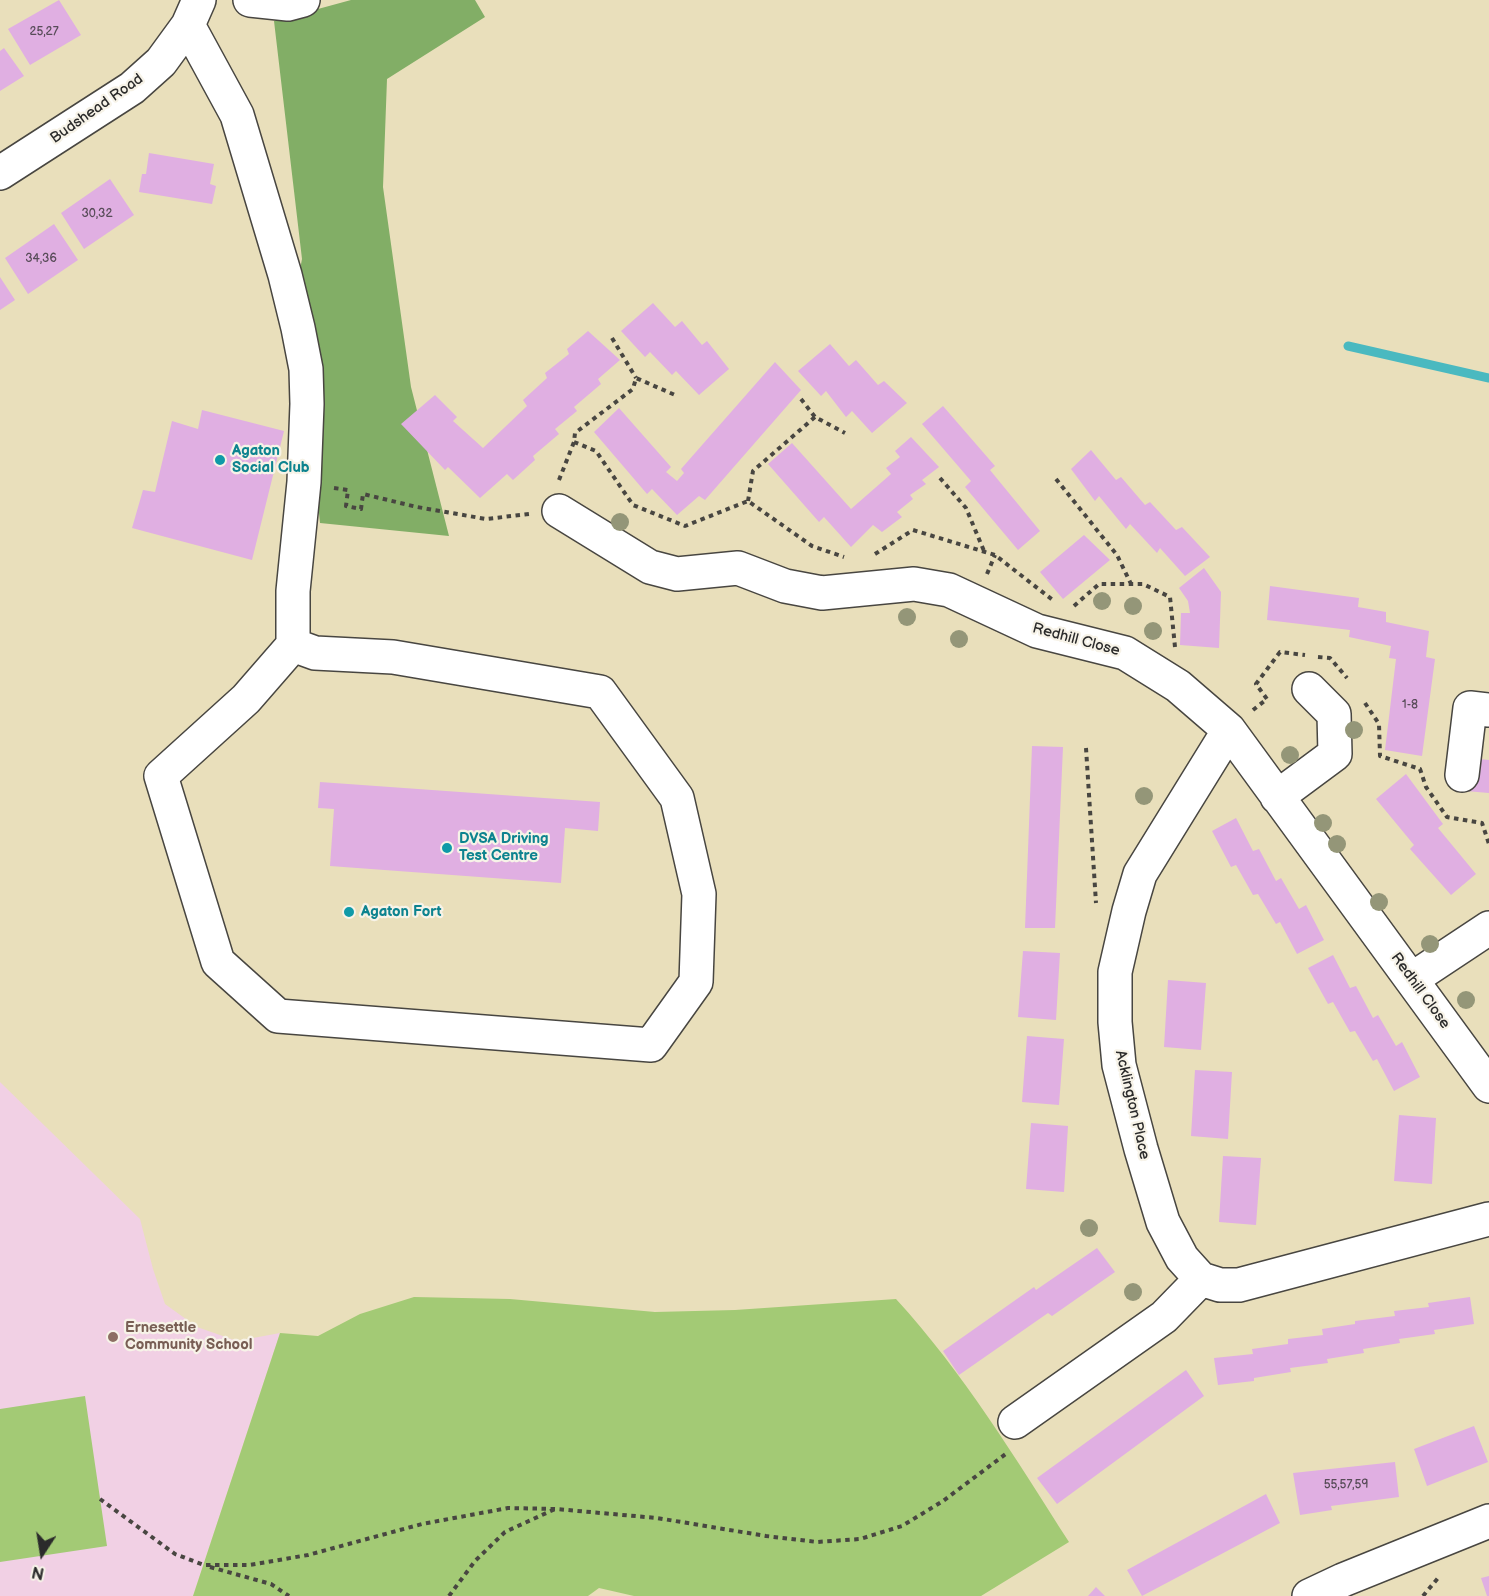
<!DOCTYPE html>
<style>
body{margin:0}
#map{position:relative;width:1489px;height:1596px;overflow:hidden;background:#e9dfbb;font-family:"Balsamiq Sans",sans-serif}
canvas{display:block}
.north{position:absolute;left:12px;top:1524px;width:60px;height:60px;-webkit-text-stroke:4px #f7f3e8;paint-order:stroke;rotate:192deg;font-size:16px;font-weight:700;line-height:24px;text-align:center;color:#2b2b2b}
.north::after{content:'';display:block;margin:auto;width:21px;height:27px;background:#2b2b2b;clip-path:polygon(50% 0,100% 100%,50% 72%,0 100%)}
</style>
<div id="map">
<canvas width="1489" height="1596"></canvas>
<div class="north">N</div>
</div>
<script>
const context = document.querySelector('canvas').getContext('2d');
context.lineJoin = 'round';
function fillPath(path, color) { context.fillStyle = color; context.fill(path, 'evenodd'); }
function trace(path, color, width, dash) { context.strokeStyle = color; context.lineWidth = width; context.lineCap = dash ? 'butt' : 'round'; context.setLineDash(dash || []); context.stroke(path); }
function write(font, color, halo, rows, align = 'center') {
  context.font = font + ' "Balsamiq Sans",sans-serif'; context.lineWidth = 4.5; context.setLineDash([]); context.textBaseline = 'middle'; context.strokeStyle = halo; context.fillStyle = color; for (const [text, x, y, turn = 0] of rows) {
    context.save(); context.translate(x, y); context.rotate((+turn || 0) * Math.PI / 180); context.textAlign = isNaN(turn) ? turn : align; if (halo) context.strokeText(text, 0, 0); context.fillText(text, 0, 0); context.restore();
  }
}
const built = new Path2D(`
 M0,1082L140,1219L153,1269L165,1304L197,1327L237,1341L280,1333L193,1596H0Z`);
const green = new Path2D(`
 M414,1297L510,1299L655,1312L735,1310L896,1299C963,1372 1016,1459 1069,1542L981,1596H634L599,1588L588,1596H193L280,1333L318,1336L360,1314Z
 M85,1396L107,1546L0,1562V1409Z`);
const forest = new Path2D(`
 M351,0H475L485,17L387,79L383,187L411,387L449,536L320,523L296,290L302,259L274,21Z`);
const stream = new Path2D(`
 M1348,346L1489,378`);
const building = new Path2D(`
 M59,0L81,35L30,65L8,29Z
 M4,48L24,76L0,91V51Z
 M149,153L214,164L210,184L216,186L212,204L139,192L142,174H146Z
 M110,179L134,215L84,249L61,213Z
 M54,224L78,260L28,294L5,258Z
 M0,277L15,300L0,310Z
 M653,303L675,327L682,321L702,345L707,341L729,369L699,395L676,371L672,375L650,352L645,357L621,331Z
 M588,331L620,360L598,379L601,384L574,407L577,411L555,429L559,434L533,456L535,460L513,480L507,474L480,498L448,467L445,470L401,424L435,395L457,417L453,421L483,448L527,406L523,400L547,378L545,373L569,354L567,349Z
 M830,344L849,366L856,360L878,385L884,381L907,403L872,433L852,411L846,417L826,391L821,396L798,371Z
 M775,362L801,390L705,500L699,496L677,515L652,489L647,494L594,432L619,408L671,467L666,472L677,481L684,473L681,469Z
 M943,406L995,466L990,470L1040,531L1018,550L965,487L971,481L922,424Z
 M202,410L284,431L252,560L132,528L143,490L155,492L172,421L198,429Z
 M911,437L939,467L922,480L926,484L910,495L913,499L897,512L902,517L882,532L873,525L851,547L824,517L819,522L768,464L792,443L851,509L891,474L886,468L900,457L895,451Z
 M1091,450L1116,480L1121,477L1145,505L1150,502L1176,530L1182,527L1210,557L1185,576L1160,548L1157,553L1130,524L1126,529L1099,496L1095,501L1071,469Z
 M1084,535L1110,560L1063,599L1040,572Z
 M1204,568L1221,592L1219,648L1180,645L1181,613H1190L1188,601L1179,588Z
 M1270,586L1359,598L1358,607L1386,612V622L1429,631L1426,657L1435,659L1422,756L1385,750L1396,659L1389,658L1391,646L1349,637L1350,630L1267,620Z
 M1032,746L1063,747L1055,928H1025Z
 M1469,758L1489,760V793L1466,791Z
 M1406,774L1443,824L1438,828L1476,874L1451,895L1410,849L1414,845L1376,799Z
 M320,782L600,802L598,831L565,828L561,883L330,866L334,809L318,808Z
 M1236,818L1253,851L1259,849L1276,881L1281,878L1299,909L1306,905L1324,940L1297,954L1280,922L1276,924L1258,894L1253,895L1236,865L1231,867L1212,831Z
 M1023,951L1060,953L1056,1020L1018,1017Z
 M1333,955L1350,988L1356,986L1373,1018L1378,1015L1396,1046L1402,1042L1420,1077L1394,1091L1377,1059L1373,1061L1355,1031L1350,1032L1333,1002L1328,1004L1308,968Z
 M1168,980L1206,983L1201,1050L1164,1047Z
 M1027,1036L1064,1039L1059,1105L1022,1102Z
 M1195,1070L1232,1072L1228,1139L1191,1136Z
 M1399,1115L1436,1118L1432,1184L1394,1181Z
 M1031,1123L1068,1126L1064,1192L1026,1189Z
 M1223,1156L1261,1158L1256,1225L1219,1222Z
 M1097,1248L1115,1272L1052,1316L1048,1313L959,1375L943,1351L1034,1287L1036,1290Z
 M1470,1297L1474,1324L1434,1330L1435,1334L1399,1339L1400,1343L1363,1349L1364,1353L1327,1359L1328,1363L1290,1368L1291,1372L1254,1378V1381L1218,1385L1214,1358L1253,1354L1252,1349L1288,1344V1339L1323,1335L1322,1329L1355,1324V1321L1395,1316L1394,1311L1429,1307L1428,1303Z
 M1186,1370L1204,1396L1057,1504L1037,1478Z
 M1474,1426L1488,1462L1427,1486L1414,1449Z
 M1395,1462L1399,1497L1331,1506L1332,1510L1300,1515L1293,1473Z
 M1266,1494L1280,1523L1142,1596L1127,1570Z
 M1489,1576V1596H1487L1481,1578Z
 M1096,1587L1105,1596H1088Z`);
const path = new Path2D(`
 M612,338L636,378
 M801,399L815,417L845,433
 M574,442L596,451L633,505L685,526L748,501L812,546L844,557
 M940,478L966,508L984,551
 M1056,479L1117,555L1131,584
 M559,480L574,442L575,433L633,389L636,378L675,395
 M334,488L348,490L346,506L361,509L363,494L417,507L486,519L529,514
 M748,501L753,471L815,417
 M875,554L913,530L995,555L1054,601
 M987,574L995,555
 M1074,606L1099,584H1143L1170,597L1175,647
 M1318,657L1330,658L1347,678
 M1365,703L1379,724L1380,756L1420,769L1426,787L1447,817L1482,823L1489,844
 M1253,710L1267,699L1256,684L1280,652L1305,655
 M1086,748L1096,903
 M100,1499L175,1554L204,1565H249L308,1555L422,1524L508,1508L556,1509L657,1518L766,1536L817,1542L860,1539L902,1526L943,1501L1007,1453
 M210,1567L271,1584L289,1596
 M449,1596L475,1561L505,1532L555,1509
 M1423,1596L1438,1578`);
const minor = new Path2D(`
 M250,0L288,4L303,0
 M188,25L237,115L285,275L298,328L306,369L307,404L304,482L293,591V645
 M0,173L132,88L161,62L188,25L199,0
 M559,511L650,567L677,574L738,568L785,586L822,593L914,584L949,590L1037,631L1125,653L1178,686L1229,730L1489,1086
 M293,645L315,653L393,657L600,692L677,798L699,894L696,982L651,1045L278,1016L218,962L161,776L246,699Z
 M1229,730L1140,874L1129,911L1115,972V1022L1119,1065L1141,1149L1163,1222L1182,1258L1201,1279L1220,1285H1239L1489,1219
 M1462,775L1470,708L1489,710
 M1277,797L1335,754L1334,714L1309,689
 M1412,979L1489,928
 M1015,1422L1164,1317L1201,1279
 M1309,1596L1343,1580L1489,1521`);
const trees = [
 [620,522],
 [1102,601],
 [1133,606],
 [907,617],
 [1153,631],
 [959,639],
 [1354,730],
 [1290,755],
 [1144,796],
 [1323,823],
 [1337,844],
 [1379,902],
 [1430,944],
 [1466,1000],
 [1089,1228],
 [1133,1292]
];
const markers = [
 [220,460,6,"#0f9aa8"],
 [447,848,6,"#0f9aa8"],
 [349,912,6,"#0f9aa8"],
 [113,1337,6,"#8d6e63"]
];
const numberNames = [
 ["25,27",44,32],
 ["30,32",97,214],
 ["34,36",41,259],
 ["1-8",1410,705],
 ["55,57,59",1346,1485]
];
const streetNames = [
 ["Budshead Road",97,109,-35],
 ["Redhill Close",1076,640,15],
 ["Redhill Close",1420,991,54],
 ["Acklington Place",1132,1105,77]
];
const cultureNames = [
 ["Agaton",232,451],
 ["Social Club",232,468],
 ["DVSA Driving",459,839],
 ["Test Centre",459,856],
 ["Agaton Fort",361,912]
];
const educationNames = [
 ["Ernesettle",125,1328],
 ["Community School",125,1345]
];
fillPath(built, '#f1d0e4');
fillPath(green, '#a3ca75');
fillPath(forest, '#82ae66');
trace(stream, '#4ab9c0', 9);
fillPath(building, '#e0afe2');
trace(minor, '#484641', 36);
trace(path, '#484641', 4, [4.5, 4.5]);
trace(minor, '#fff', 33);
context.fillStyle = '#949678';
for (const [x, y] of trees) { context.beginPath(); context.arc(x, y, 9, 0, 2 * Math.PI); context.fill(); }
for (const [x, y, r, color] of markers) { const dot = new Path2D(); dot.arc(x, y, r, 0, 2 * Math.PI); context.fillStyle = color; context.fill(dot); trace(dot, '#f7f3e8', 2); }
write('12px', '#584c59', null, numberNames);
write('15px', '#2b2b2b', '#f7f3e8', streetNames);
write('bold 15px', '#0d838f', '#f7f3e8', cultureNames, 'left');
write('bold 15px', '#785e54', '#f7f3e8', educationNames, 'left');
</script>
